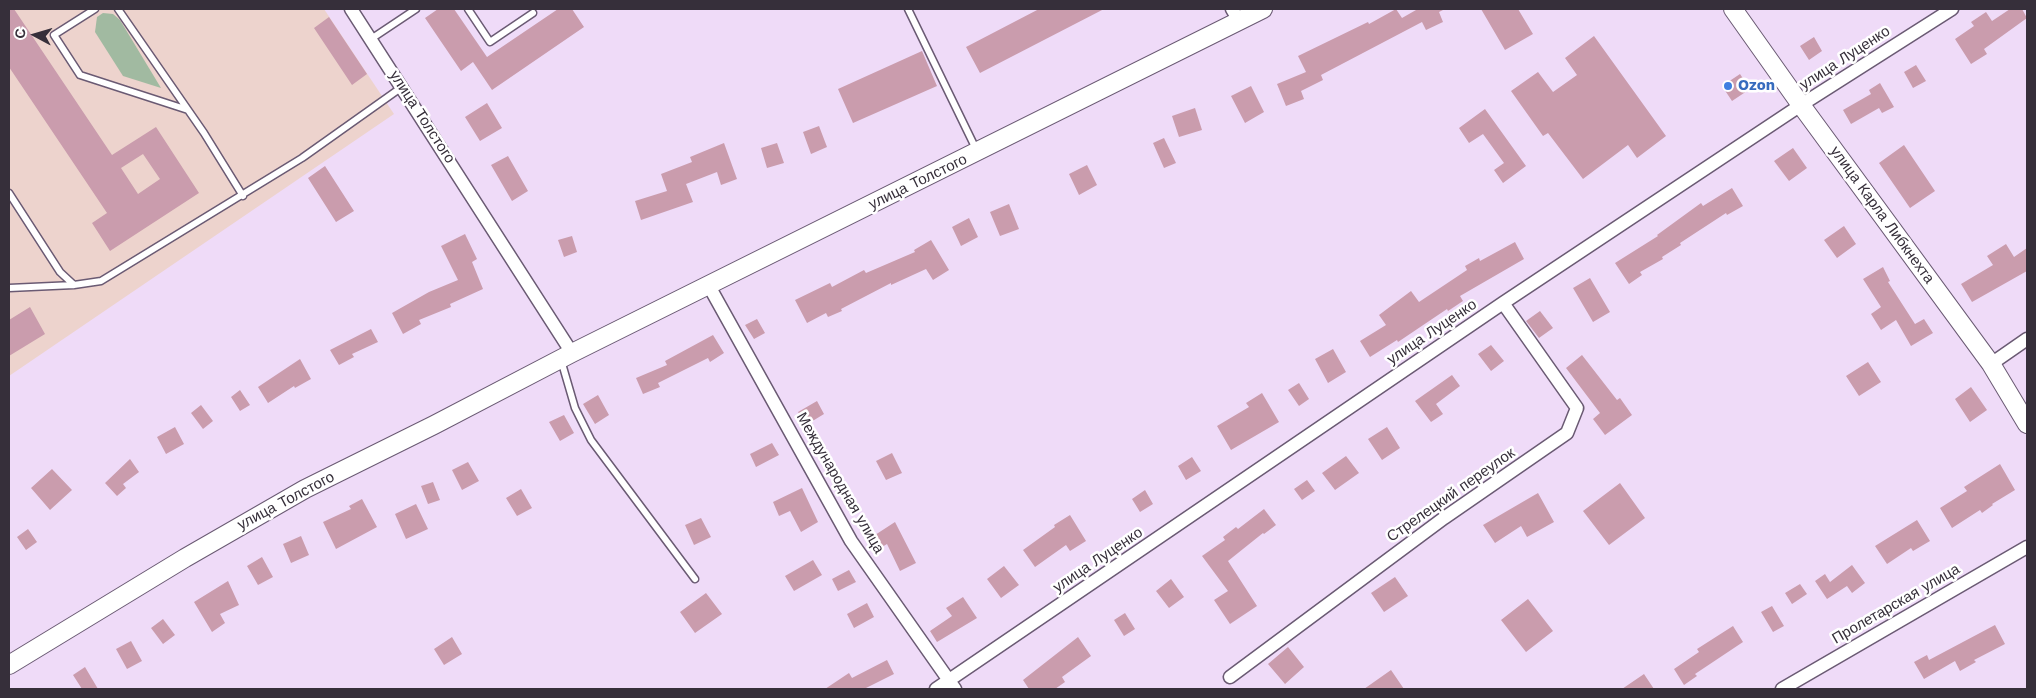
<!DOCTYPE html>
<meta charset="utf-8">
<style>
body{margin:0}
#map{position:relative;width:2036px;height:698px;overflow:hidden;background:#efdbf8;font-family:"Work Sans",sans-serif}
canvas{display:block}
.frame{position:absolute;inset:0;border:10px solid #362f3a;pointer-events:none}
.north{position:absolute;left:10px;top:10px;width:50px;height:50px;-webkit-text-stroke:4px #fff;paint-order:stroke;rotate:276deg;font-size:14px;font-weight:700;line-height:20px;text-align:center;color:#362f3a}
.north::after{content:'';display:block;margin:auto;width:18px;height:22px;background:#362f3a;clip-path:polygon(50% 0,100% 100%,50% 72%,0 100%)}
</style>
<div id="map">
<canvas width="2036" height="698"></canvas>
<div class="frame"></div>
<div class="north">С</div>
</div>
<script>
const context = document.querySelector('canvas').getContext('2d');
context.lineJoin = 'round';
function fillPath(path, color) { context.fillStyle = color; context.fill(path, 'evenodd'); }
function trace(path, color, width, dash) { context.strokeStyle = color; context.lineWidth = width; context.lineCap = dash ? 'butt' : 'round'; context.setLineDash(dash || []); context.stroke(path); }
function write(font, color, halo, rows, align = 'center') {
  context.font = font + ' "Work Sans",sans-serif'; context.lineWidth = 5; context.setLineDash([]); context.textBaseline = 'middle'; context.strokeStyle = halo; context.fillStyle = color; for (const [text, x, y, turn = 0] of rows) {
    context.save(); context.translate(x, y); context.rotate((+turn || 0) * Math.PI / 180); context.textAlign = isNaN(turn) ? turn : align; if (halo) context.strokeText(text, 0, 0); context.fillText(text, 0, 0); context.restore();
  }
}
const medical = new Path2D(`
 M9,9H324L394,114L9,376Z`);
const green = new Path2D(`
 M103,13L113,14L120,20L161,88L123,76L95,32L97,17Z`);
const building = new Path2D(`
 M9,9H14L112,155L156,127L199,193L110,251L92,223L107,213L9,67ZM143,154L160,179L138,194L121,168Z
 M438,9H454L487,57L558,9H572L584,27L492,90L473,62L461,71L425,18Z
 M1039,9H1104L980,73L966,47Z
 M1396,9L1402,18L1416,10L1415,9H1445L1439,12L1443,22L1426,30L1422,22L1321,75L1323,80L1301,91L1304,99L1286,106L1277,84L1306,72L1298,56L1368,22L1369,24Z
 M1481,9H1518L1533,34L1505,50Z
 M2010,9H2022L2027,18L1984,49L1987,54L1971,64L1955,39L1974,26L1971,22L1986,12L1992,21Z
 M329,17L367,74L352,85L314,28Z
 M1594,36L1666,136L1637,158L1628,145L1583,179L1548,133L1543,136L1511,91L1538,72L1553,92L1577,75L1565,58Z
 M1814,37L1822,51L1809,60L1800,46Z
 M922,51L937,86L853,123L838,89Z
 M1916,65L1926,81L1913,88L1904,72Z
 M1740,74L1750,89L1732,101L1722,86Z
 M1880,83L1894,107L1882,113L1879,108L1851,124L1843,110L1871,94L1869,90Z
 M1251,86L1264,112L1245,123L1231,96Z
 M487,103L502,128L480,141L465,117Z
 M1195,108L1202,130L1179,137L1172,116Z
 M1485,109L1526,166L1503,183L1494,170L1504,163L1483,134L1469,143L1459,128Z
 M819,126L827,147L811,154L803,132Z
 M1164,138L1176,163L1164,168L1153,143Z
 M724,143L737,179L721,185L717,172L686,184L693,202L641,220L635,201L667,191L661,174L692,162L690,157Z
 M777,143L784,163L767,168L761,148Z
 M1904,145L1935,191L1910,208L1879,163Z
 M1793,148L1807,168L1789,181L1774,161Z
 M508,156L528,191L512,201L491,165Z
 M1087,165L1097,185L1079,195L1069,174Z
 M325,166L354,211L336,222L308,178Z
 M1732,188L1743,206L1727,215L1726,213L1680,243L1681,245L1662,257L1663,259L1640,272L1642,275L1629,284L1615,263L1658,236L1657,235L1701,203L1703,206Z
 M1009,204L1019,229L1000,236L990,212Z
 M969,218L978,237L961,246L952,227Z
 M1844,226L1856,244L1837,258L1824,240Z
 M465,234L477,259L472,262L483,289L450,304L451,307L419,320L421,324L403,334L392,313L429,292L458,280L441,246Z
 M572,236L577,252L564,257L558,240Z
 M931,240L949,270L933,280L926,269L891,285V283L841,309L842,311L828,317L826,313L807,323L795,300L830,283L832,287L864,270L866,273L915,252L914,250Z
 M1515,242L1524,259L1460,296L1463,301L1448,311L1447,309L1398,342L1397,340L1370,357L1360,341L1386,325L1379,315L1411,291L1419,302L1467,270L1465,266L1479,258L1480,261Z
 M2006,244L2014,257L2027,248V271L1972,302L1961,284L1993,265L1987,256Z
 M1883,267L1890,281L1888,282L1915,324L1924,319L1933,333L1911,346L1896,320L1881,330L1871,314L1881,307L1863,279Z
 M1590,278L1610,312L1593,322L1573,288Z
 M30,307L45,334L9,356V320Z
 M1540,311L1553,328L1539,338L1526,321Z
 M757,319L765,333L754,339L745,325Z
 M371,329L378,342L352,354L354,357L339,365L330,350Z
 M713,335L724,353L710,362L708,358L658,383L660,387L643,394L636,378L667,365L665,361Z
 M1491,345L1504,361L1491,371L1478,354Z
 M1333,349L1346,372L1328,383L1315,359Z
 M1582,355L1617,400L1620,398L1632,415L1605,435L1593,419L1600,413L1566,368Z
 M300,359L311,379L295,388L294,386L268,403L258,387Z
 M1868,362L1881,382L1859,396L1846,376Z
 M1452,375L1460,386L1436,404L1443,414L1431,422L1415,401Z
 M1299,383L1309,399L1299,406L1288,390Z
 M1971,387L1987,410L1970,422L1955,399Z
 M240,390L250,405L240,411L231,397Z
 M1262,393L1279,422L1231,450L1217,426L1249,407L1246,403Z
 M598,395L609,415L595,424L583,404Z
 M817,401L824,414L806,425L798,412Z
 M201,405L213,421L203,429L191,413Z
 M564,415L574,433L560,441L549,422Z
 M175,427L184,444L166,454L157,437Z
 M1387,427L1400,448L1382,460L1368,439Z
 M772,443L779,455L756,467L750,454Z
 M892,453L902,473L886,480L876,461Z
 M1346,456L1359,473L1335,490L1322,473Z
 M1192,457L1201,471L1186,480L1178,466Z
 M130,459L139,472L123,484L126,488L117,496L105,483Z
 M468,462L479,481L462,490L452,470Z
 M2000,464L2015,490L1992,504L1993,505L1982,513L1980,510L1952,528L1940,508L1967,491L1964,487Z
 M52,469L72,490L50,510L31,488Z
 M1307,480L1315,491L1302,500L1294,489Z
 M433,482L440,500L428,504L421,486Z
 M1620,483L1645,518L1609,545L1583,511Z
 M802,488L818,522L801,532L790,511L779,516L773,502Z
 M521,489L532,508L517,516L506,498Z
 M1145,490L1153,504L1140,512L1132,499Z
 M1538,493L1554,522L1527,537L1521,526L1495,543L1483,525Z
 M362,499L377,527L336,549L323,522L351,509L349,506Z
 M416,504L428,529L406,539L395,514Z
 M1264,509L1276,525L1264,534L1263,533L1228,561L1257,606L1230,624L1214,600L1228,591L1202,556L1225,540L1223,537L1236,527L1238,529Z
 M1070,515L1086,541L1070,551L1066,545L1035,567L1023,550L1055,527L1054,525Z
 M701,518L711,537L694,545L685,525Z
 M1917,520L1930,541L1913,551L1911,548L1887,564L1875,546Z
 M895,522L916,563L900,571L887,544L882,547L875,535Z
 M28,529L37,542L26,550L17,537Z
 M301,536L309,555L291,563L283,544Z
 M262,557L273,577L258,585L247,566Z
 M813,560L822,575L794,591L785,576Z
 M1852,565L1865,583L1852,593L1847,586L1827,599L1815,581L1825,574L1830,582Z
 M1004,566L1019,585L1001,598L987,579Z
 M849,570L856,582L838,591L832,579Z
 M1395,577L1408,596L1384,612L1371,593Z
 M1171,579L1184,597L1169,608L1156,591Z
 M228,581L239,605L220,614L225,623L212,632L194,602Z
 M1800,584L1807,594L1792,604L1785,593Z
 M706,593L722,614L695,633L680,612Z
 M963,597L977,618L937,642L930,631L952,616L946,608Z
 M1528,599L1553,631L1526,652L1501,620Z
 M867,603L874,617L854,628L847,614Z
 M1772,606L1784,626L1773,632L1761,612Z
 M1125,613L1135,629L1124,636L1114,620Z
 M163,619L175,635L163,644L151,628Z
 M1995,625L2005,644L1974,660L1976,662L1960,671L1955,661L1924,679L1914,662L1927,655L1929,660Z
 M1733,626L1743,642L1695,674L1697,676L1684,685L1674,669L1699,652L1697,649Z
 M452,637L462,654L444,665L434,649Z
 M1078,637L1091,656L1062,677L1065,682L1055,689H1029L1023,680Z
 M131,641L142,661L127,669L116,649Z
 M1288,647L1304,667L1285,684L1268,664Z
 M887,660L894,674L864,689H825L849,673L852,678Z
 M85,667L98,689H82L73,675Z
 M1391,670L1404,689H1364Z
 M1644,674L1654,689H1622Z`);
const lane = new Path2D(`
 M95,9L54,35L80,75L188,110
 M118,9L204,133L243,196
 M468,9L490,42L533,13
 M908,9L976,149
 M371,39L416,9
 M9,193L60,272L74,285
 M9,288L74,285L101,281L302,158L402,87
 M561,360L575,408L591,440L695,579`);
const street = new Path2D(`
 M351,9L572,353
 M1232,9L1239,21
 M709,286L851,541L955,689
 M1991,364L2027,339
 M1230,677L1444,518L1567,433L1577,408L1503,303
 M936,689L1503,303L1801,105L1952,9
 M1782,689L2027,547`);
const secondary = new Path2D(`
 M1733,9L1801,105L1991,364L2027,424
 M9,665L185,558L305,489L434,425L572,353L1263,9`);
const markers = [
 [1728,86,5,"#3f7fe0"]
];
const streetNames = [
 ["улица Луценко",1845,58,-33],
 ["улица Толстого",422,117,57],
 ["улица Толстого",918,182,-26],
 ["улица Карла Либкнехта",1882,215,54],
 ["улица Луценко",1432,332,-34],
 ["Международная улица",840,483,60],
 ["Стрелецкий переулок",1451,495,-35],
 ["улица Толстого",286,501,-28],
 ["улица Луценко",1098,560,-34],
 ["Пролетарская улица",1896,604,-30]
];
const shopNames = [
 ["Ozon",1738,86]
];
fillPath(medical, '#edd3cd');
fillPath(green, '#a1baa1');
fillPath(building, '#ca9cad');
trace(lane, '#6a5a73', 9);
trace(street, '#6a5a73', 15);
trace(secondary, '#6a5a73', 20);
trace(lane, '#fff', 6);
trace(street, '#fff', 12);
trace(secondary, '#fff', 18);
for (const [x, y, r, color] of markers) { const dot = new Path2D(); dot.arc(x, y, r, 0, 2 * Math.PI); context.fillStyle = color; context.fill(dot); trace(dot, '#fff', 2); }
write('15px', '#362f3a', '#fff', streetNames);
write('bold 15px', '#366cbe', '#fff', shopNames, 'left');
</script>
